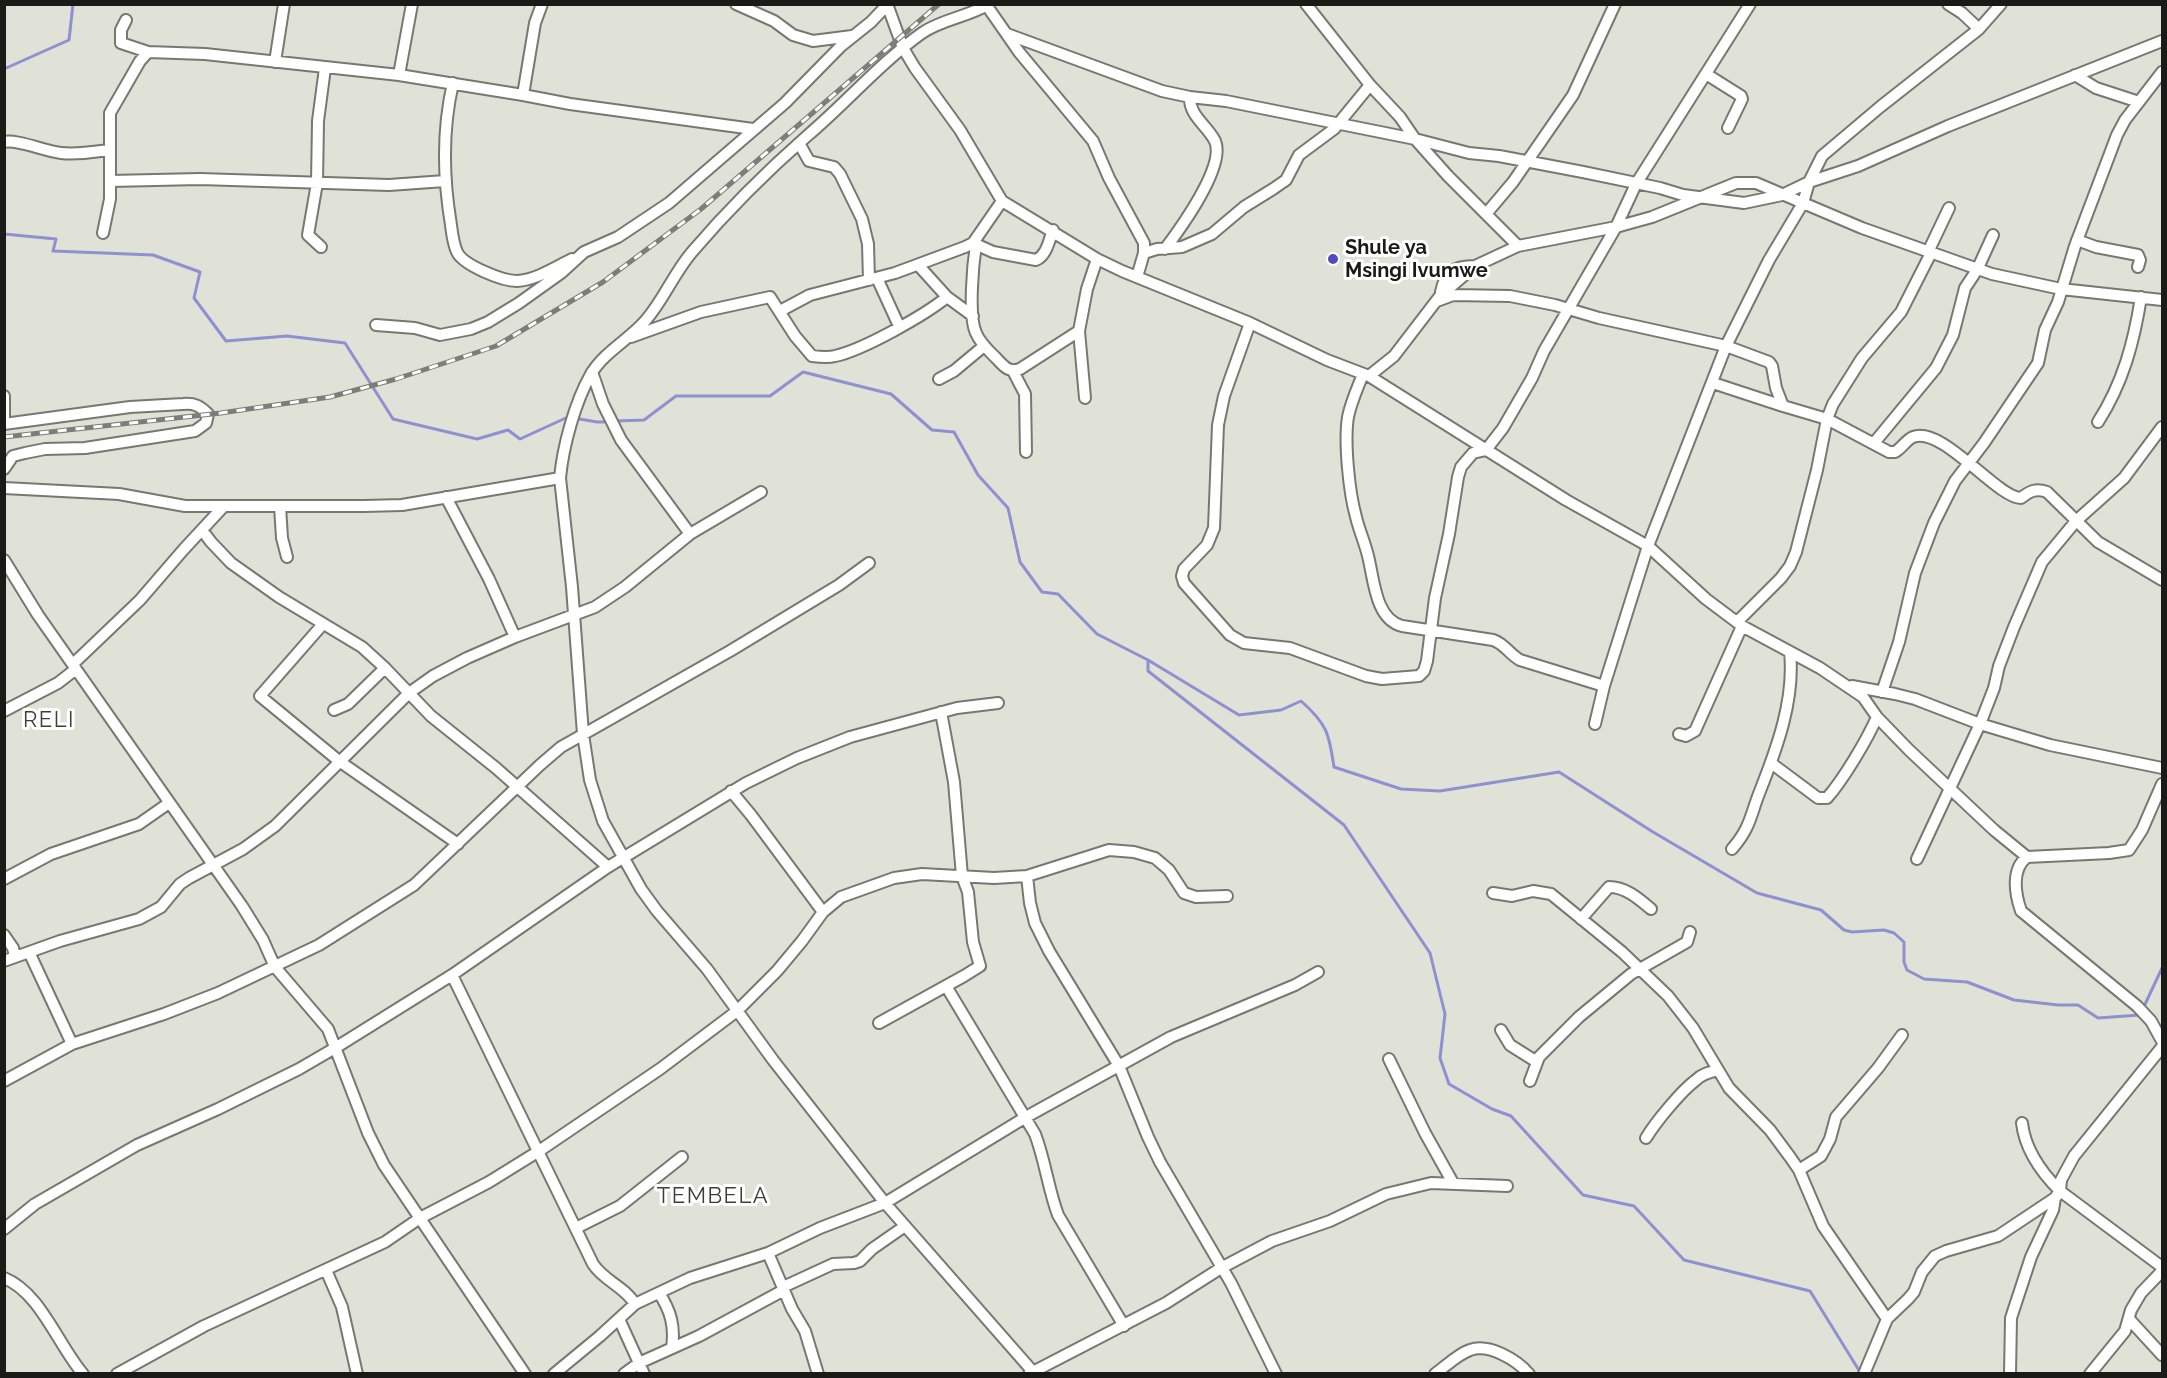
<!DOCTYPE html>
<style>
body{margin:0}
#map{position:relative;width:2167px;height:1378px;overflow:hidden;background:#e0e2d8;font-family:Raleway,sans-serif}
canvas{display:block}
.frame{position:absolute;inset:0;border:6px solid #1a1b17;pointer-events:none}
</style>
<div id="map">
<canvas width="2167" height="1378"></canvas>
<div class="frame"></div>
</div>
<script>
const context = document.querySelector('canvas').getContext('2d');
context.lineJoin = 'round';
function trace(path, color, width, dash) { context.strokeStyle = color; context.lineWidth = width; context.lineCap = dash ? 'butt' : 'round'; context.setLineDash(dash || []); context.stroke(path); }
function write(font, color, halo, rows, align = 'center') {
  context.font = font + ' Raleway,sans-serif'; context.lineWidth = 6; context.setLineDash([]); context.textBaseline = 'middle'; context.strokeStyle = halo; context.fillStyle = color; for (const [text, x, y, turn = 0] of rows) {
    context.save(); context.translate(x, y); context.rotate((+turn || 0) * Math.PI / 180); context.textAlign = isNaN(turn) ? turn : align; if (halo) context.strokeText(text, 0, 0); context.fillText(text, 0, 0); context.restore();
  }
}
const stream = new Path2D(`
 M4,69L69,40L73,4
 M4,234L56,239L53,251L153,255L200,272L194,298L226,341L287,336L345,343L393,419L477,439L508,430L520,439L568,417L597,422H609
 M616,421L644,420L676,396H770L803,372L891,394L932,430L954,432L978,475L1008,508L1020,562L1042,592L1058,594L1097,634L1148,660L1239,715L1281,710L1301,701C1327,724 1329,733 1334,767L1401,789L1440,791L1559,772L1653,832L1757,893L1821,910L1844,930L1852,932L1884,930L1894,933L1904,942V962L1907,970L1924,979L1967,982L2014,1000L2058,1005H2078L2098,1018L2140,1015L2162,968
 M1148,660V671L1344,825L1430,953L1445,1014L1440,1058L1449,1084L1492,1109L1511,1116L1583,1195L1634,1206L1684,1260L1810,1291L1860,1372`);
const minor = new Path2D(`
 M736,4L774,21L793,35L813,41L852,36
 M887,4L903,48L915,68L960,130L1002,201L1097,259L1122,271L1250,323L1327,360L1369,376L1566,500L1648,546L1706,599L1742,626L1820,668L1863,697L1877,717L1909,750L1994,830L2027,857
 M989,4C968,17 942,19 922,33C880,63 846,103 807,136C766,172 727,211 692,252C674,273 664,299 646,320C630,339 604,352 591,374C575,402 563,446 560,478L572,587L583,734L590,780L603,821L641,889L657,911L707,969L773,1060L885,1203L1035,1374
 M1306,4L1370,85L1400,117L1415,139L1448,176L1518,246
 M1948,4L1962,13L1979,29
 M987,6L1019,52L1093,141L1109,178L1144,243V253L1137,277
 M126,20L121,30V43L148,52L205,54L399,75L523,95L570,104L753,129
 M1007,34L1162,91L1190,97L1226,101L1415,139L1469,153L1499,156L1583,172L1660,188L1683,195L1744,203L1782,195L1809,182L1822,156L1880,107L1979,29L2001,4
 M275,62L284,4
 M1706,74L1741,96L1742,99L1728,128
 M399,75L412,4
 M2075,75L2096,88L2139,102
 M453,83C442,130 443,177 451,225C452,233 453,243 457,252C463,265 502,281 517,281C536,280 556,267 572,259
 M523,95L535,23L542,4
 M4,142C16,139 45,151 61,153C77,155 93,152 109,150
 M799,143L809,161L834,167L840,174L862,219L868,244L869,280
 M110,181L200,179L389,185L445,181
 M1486,214L1513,182L1573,95L1615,4
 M103,233L110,199V113L140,61L148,52
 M2077,240L2096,247L2138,255L2140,260L2138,267
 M973,243L993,252L1036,260C1047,255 1049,240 1053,230
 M976,244C973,264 968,316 976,333C980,343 989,351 996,358C1004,366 1008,373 1020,369L1079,331
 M321,247L308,235L317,183L318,121L325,68
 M1165,249C1180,229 1226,166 1215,141C1207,125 1189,116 1190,97
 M1928,252L1949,208
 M1144,253L1157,249L1182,247L1212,234L1244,207L1273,189L1286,180L1299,155L1334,129L1370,85
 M919,266L947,297L973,316
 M877,278L899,326
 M1441,292C1445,271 1455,266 1475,266
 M1437,301L1453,295L1510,296L1555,305L1599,318L1726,346L1769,362L1772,366L1776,388L1783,406L1827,419L1889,452H1895C1902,448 1906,440 1913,437C1942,425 1997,498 2021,498C2030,491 2036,488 2047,492L2098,542L2162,580
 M780,311L810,295L895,273L965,247L973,243L1002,201
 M1250,323L1224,396L1218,425L1214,528L1207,545L1184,569L1182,576L1184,583L1230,635L1244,643L1290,648L1366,676L1382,679L1419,676L1424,671L1427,661L1435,598L1449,534L1458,477L1461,467L1473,453L1486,450L1503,428L1532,378L1544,351L1616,227L1636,184L1750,4
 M376,325L415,328L440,335L471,329L488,322L519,303L561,273L584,252L618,237L669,203L785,103L841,46L871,22L888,4
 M631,337L701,312L770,297L795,336L812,356C820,357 828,358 835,356C863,350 925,315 947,297
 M1013,371L1025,394L1026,452
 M592,372L603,404L621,440L690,534
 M1363,374C1358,387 1351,402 1348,417C1344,442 1349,492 1356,517C1359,530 1365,543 1368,556C1374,579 1375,619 1402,626L1493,640C1505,644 1509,654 1520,660L1604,686
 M1369,376L1394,356L1440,296L1475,266L1518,246L1616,227L1652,217L1736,183H1756L1862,228L1992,274L2061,289L2162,300
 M939,379L954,371L984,346
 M1713,383L1783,406
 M4,396V418
 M1085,398L1079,331L1087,289L1097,259
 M2098,422C2123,383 2134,342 2141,297
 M4,424L130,407L183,404C195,403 200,406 208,414L206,423L195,431L85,448L45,449L25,453L13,456L4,469
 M1874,443L1936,368L1953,335L1965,288L1977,270L1993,235
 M4,488L119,494L185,506H364L402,505L560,478
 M446,497L489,579L515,637
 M280,506L282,538L287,557
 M202,530L211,542L231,563L279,597L362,647L385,668L431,716L496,768L608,867
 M4,560L38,615L242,906L263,940L275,967L328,1029L368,1133L384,1165L525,1374
 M1737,622L1781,578L1790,566L1796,552L1817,470L1827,419L1833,404L1862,358L1901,312L1931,253
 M323,624L260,696L339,761L458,844
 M73,664L140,600L184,549L223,507
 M1852,686L1895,694L1915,699L1980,724L2050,745L2162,768
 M1882,692L1899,642L1915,573L1934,523L1955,481L1984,443L2038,363L2045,330L2058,302L2075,246L2117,135L2125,120L2162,72
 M334,710L348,704L385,668
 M4,711L58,683L76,669
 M1595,724L1604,686L1648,546L1726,346L1769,260L1803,203L1809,182L1858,166L1948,126L2162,41
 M1679,734L1686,736L1695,731L1742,626
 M1771,763L1818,798H1827C1843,780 1867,740 1877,717
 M2162,784L2142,830L2129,850L2109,853L2027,857C2011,869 2015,894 2021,911L2137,1006L2151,1021L2162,1041
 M731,791L751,815L823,912
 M1732,849C1751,827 1750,816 1760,791C1777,748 1795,699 1790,652
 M1917,859L1980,724L1994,688L1999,666L2014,627L2042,562L2076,521L2124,478L2162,427
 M1027,876L1030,903L1035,923L1049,951L1119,1066L1148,1137L1160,1162L1231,1283L1276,1374
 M4,879L51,854L139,824L169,803
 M1493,893L1512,896L1533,891L1551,894L1622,952L1668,996L1693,1028L1729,1088L1770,1130L1790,1157L1799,1170L1823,1226L1887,1319
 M1581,919L1609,887C1626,887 1639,899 1651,909
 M4,935L13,948L15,957
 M29,952L72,1044
 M4,961L60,941L139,919L161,907L180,884L189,878L243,849L275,826L409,693L433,676L467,658L515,637L595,607L625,587L690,534L761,492
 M452,975L593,1264C604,1281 624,1286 635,1304
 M946,986L1035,1134C1045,1160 1048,1188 1058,1215L1124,1326
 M879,1023L964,976L980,966L973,942L968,892L962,876L954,782L941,712
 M1501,1030L1510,1045L1537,1062
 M1389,1059L1425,1133L1453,1183
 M4,1081L72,1044L164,1014L218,993L319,945L414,885L540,765L561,747L730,651L839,585L869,563
 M1530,1081L1539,1057L1579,1017L1631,974L1687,942L1690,932
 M2022,1123C2025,1150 2041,1172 2060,1191L2162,1267
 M1646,1138C1655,1123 1681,1091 1696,1080C1702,1074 1710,1072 1718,1070
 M1799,1170L1821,1156L1830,1139L1836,1117L1878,1068L1902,1035
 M576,1228L620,1206L682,1157
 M4,1229L35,1204L137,1145L218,1109L299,1069L335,1048L452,975L608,867L746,783L797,758L850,737L957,708L998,703
 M768,1253L792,1309L805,1331L818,1374
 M326,1270L342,1307L357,1374
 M4,1278C40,1292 58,1345 83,1374
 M783,1287L833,1264L854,1263L860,1261L872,1249L905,1226
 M659,1293C671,1311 675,1327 672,1348
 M619,1319L644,1374
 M2129,1319L2162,1355
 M117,1374L204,1326L385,1242L420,1218L489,1182L539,1151L660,1069L737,1011L777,971L802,941L823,912L841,897L894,878L922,874L994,878L1027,876L1109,850L1134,852L1155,858L1169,870L1184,893L1196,897L1227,896
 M554,1374L600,1336L635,1304L690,1278L768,1253L820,1228L885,1203L1026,1117L1171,1037L1295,985L1318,972
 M624,1374L639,1363L699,1336L784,1290
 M1029,1374L1166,1303L1221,1268L1272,1241L1330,1221L1386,1194L1431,1183L1507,1186
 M1435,1374C1446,1366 1458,1354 1470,1350C1489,1343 1517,1360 1529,1374
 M1864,1374L1887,1319L1908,1299L1914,1292L1922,1272L1935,1256L1946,1251L1998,1236L2055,1198L2060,1191L2061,1180L2074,1156L2162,1047
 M2010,1374L2011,1318L2031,1257L2053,1210L2055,1198
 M2090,1374L2125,1331L2131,1310L2141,1293L2162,1271`);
const rail = new Path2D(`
 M4,437L221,413L330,397L396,379L496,346L603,282L701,209L939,4`);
const markers = [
 [1333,259,6,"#5449c0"]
];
const poiNames = [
 ["Shule ya",1345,248],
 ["Msingi Ivumwe",1345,271]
];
const quarterNames = [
 ["RELI",49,720],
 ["TEMBELA",713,1196]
];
trace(stream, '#8e90d0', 3);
trace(minor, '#777870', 14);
trace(minor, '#fff', 10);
trace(rail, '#7d7e77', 5);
trace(rail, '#fff', 3, [9]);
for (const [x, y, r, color] of markers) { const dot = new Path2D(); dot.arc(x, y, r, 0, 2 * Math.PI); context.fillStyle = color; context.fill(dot); trace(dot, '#fff', 2); }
write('bold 20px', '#1a1b17', '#fff', poiNames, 'left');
context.letterSpacing = '1.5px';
write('22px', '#3d3e36', '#fff', quarterNames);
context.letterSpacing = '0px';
</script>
